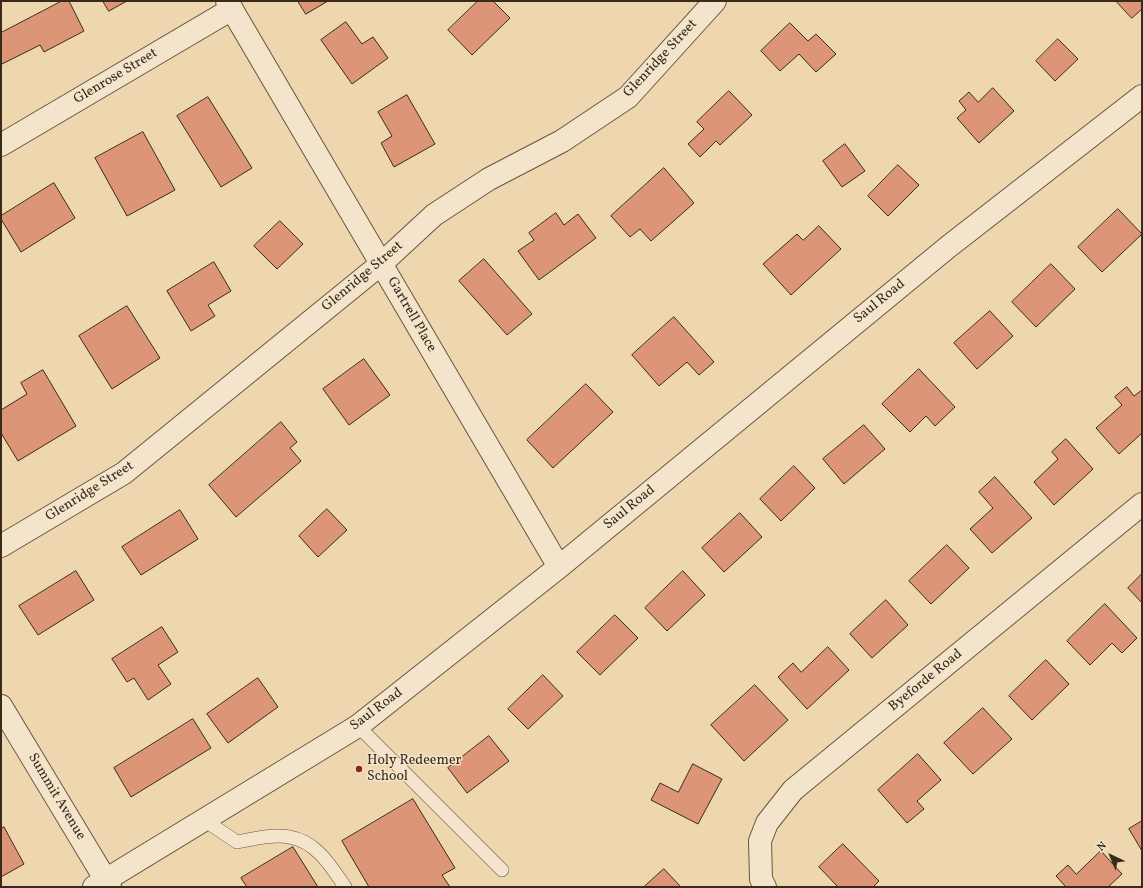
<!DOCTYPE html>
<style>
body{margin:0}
#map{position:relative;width:1143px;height:888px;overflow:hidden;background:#eed6af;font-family:Vollkorn,serif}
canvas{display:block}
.frame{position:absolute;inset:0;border:2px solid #382b1a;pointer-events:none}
.north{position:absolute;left:1091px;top:836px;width:40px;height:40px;-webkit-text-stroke:3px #f4e4cb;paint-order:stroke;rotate:316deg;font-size:11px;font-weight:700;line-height:16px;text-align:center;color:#382b1a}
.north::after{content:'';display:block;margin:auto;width:14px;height:18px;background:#382b1a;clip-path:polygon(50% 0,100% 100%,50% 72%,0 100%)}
</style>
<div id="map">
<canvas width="1143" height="888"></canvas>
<div class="frame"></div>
<div class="north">N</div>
</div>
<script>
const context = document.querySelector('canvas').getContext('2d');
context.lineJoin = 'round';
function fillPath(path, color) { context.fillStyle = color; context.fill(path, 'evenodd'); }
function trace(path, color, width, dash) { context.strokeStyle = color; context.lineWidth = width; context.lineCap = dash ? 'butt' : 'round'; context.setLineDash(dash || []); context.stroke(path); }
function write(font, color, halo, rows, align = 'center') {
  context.font = font + ' Vollkorn,serif'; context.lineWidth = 3; context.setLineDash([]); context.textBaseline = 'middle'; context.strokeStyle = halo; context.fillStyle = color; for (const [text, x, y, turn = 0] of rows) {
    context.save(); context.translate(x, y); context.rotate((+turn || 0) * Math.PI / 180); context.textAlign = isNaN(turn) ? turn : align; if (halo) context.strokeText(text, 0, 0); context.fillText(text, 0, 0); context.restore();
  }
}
const building = new Path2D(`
 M62,1H69L84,31L44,52L40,45L2,64L1,61V33Z
 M103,1H127L109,11Z
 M298,1H328L306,14Z
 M478,1H493L510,18L472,55L448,30Z
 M1116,1H1142V9L1132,18Z
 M346,22L362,44L373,37L388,58L352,84L321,40Z
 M790,23L808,41L816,34L836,54L816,72L799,54L780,71L761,51Z
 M1058,39L1078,59L1055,81L1036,61Z
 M993,88L1014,111L979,143L957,118L966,110L959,101L969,92L978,102Z
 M729,91L752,115L720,145L716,141L700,157L688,144L704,129L697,122Z
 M407,95L435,144L394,167L381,143L392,136L378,112Z
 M208,97L252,168L221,187L177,116Z
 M143,132L175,190L127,216L95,158Z
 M845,144L865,171L842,187L823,161Z
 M898,165L919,185L888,216L868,196Z
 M664,168L694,203L651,241L640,229L630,237L611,216Z
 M54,183L75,218L21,252L1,219V216Z
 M1118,209L1142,234L1102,272L1078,247Z
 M556,213L564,225L578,214L596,238L539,280L518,251L534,240L529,233Z
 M280,221L303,244L277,269L254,246Z
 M819,226L841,249L791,295L763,264L797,234L803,240Z
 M484,259L532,314L507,335L459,281Z
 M214,262L231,291L208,305L215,316L191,331L167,291Z
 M1051,264L1075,289L1036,327L1012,302Z
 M127,306L160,358L112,389L79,336Z
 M990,311L1013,336L977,369L954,343Z
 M674,317L714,362L699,375L687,362L659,386L632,355Z
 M364,359L390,395L349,425L323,389Z
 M919,369L955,407L935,426L926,416L910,432L882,404Z
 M43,370L76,426L18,461L1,433V410L27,394L21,383Z
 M586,384L613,412L553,468L527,440Z
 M1127,387L1134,396L1142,390V433L1119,454L1096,428L1122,405L1115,397Z
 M281,422L297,442L290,448L301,461L236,517L209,485Z
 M864,425L885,449L844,484L823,459Z
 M1066,439L1093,469L1054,505L1034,482L1058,459L1052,452Z
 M794,466L815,488L781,521L760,499Z
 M995,477L1032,518L992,553L970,529L993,508L979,492Z
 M327,509L347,530L318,557L299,536Z
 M180,510L198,539L141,575L122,547Z
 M740,513L762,537L724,572L702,548Z
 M947,545L969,568L931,604L909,581Z
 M76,571L94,600L38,635L19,606Z
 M683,571L705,595L667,631L645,608Z
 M1142,574V603L1128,588Z
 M886,600L908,625L872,658L850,634Z
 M1105,604L1137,638L1122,653L1112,643L1090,665L1067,641Z
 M615,615L638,638L600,675L577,652Z
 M162,627L178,652L158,665L171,684L148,700L134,678L127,682L112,659Z
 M828,647L849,670L807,709L778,677L793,663L801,672Z
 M1046,660L1069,684L1032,720L1009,696Z
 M543,675L563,696L528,729L508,709Z
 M258,678L278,707L228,743L207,714Z
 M755,685L788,720L744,761L711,725Z
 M983,708L1012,739L973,774L944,743Z
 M193,719L211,748L131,797L114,768Z
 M489,736L509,761L467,793L448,768Z
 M918,754L941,780L917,801L924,809L907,823L878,790Z
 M693,764L722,779L698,824L651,800L660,783L678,792Z
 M413,799L455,868L442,875L450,887H369L342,841Z
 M1142,821V851L1129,829Z
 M4,827L24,864L1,877V829Z
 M843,844L879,881L873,887H838L819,867Z
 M293,847L318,887H247L241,878Z
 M1101,851L1122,874L1108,887H1066L1056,876L1068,865L1076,874Z
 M664,869L681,887H644Z`);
const lane = new Path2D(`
 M358,726L502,870
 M209,818L213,826L237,842C253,839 273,834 289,837C316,841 331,866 345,887`);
const street = new Path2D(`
 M227,1L559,567
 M1,145L232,9
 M1,546L124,473L381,264L434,215L489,179L562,141L628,97L715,1
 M1,706L110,887
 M94,887L358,726L559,567L948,247L1142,96
 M765,887L761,879L760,841L767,823L793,790L1142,504`);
const markers = [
 [359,769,4,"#8f2418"]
];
const streetNames = [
 ["Glenridge Street",661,59,-47],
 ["Glenrose Street",116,77,-31],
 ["Glenridge Street",363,277,-40],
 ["Saul Road",880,302,-39],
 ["Gartrell Place",411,315,60],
 ["Glenridge Street",90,492,-32],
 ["Saul Road",630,508,-39],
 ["Byeforde Road",926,681,-39],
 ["Saul Road",377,710,-37],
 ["Summit Avenue",56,797,59]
];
const poiNames = [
 ["Holy Redeemer",367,761],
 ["School",367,777]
];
fillPath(building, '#dc9577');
trace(building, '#382b1a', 1);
trace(lane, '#66563f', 14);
trace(street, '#66563f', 24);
trace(lane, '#f4e4cb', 13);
trace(street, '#f4e4cb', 22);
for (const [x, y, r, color] of markers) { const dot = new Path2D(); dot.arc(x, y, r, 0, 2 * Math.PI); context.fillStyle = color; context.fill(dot); trace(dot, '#f4e4cb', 1.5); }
write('14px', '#382b1a', '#f4e4cb', streetNames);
write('14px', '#382b1a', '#f4e4cb', poiNames, 'left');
</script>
